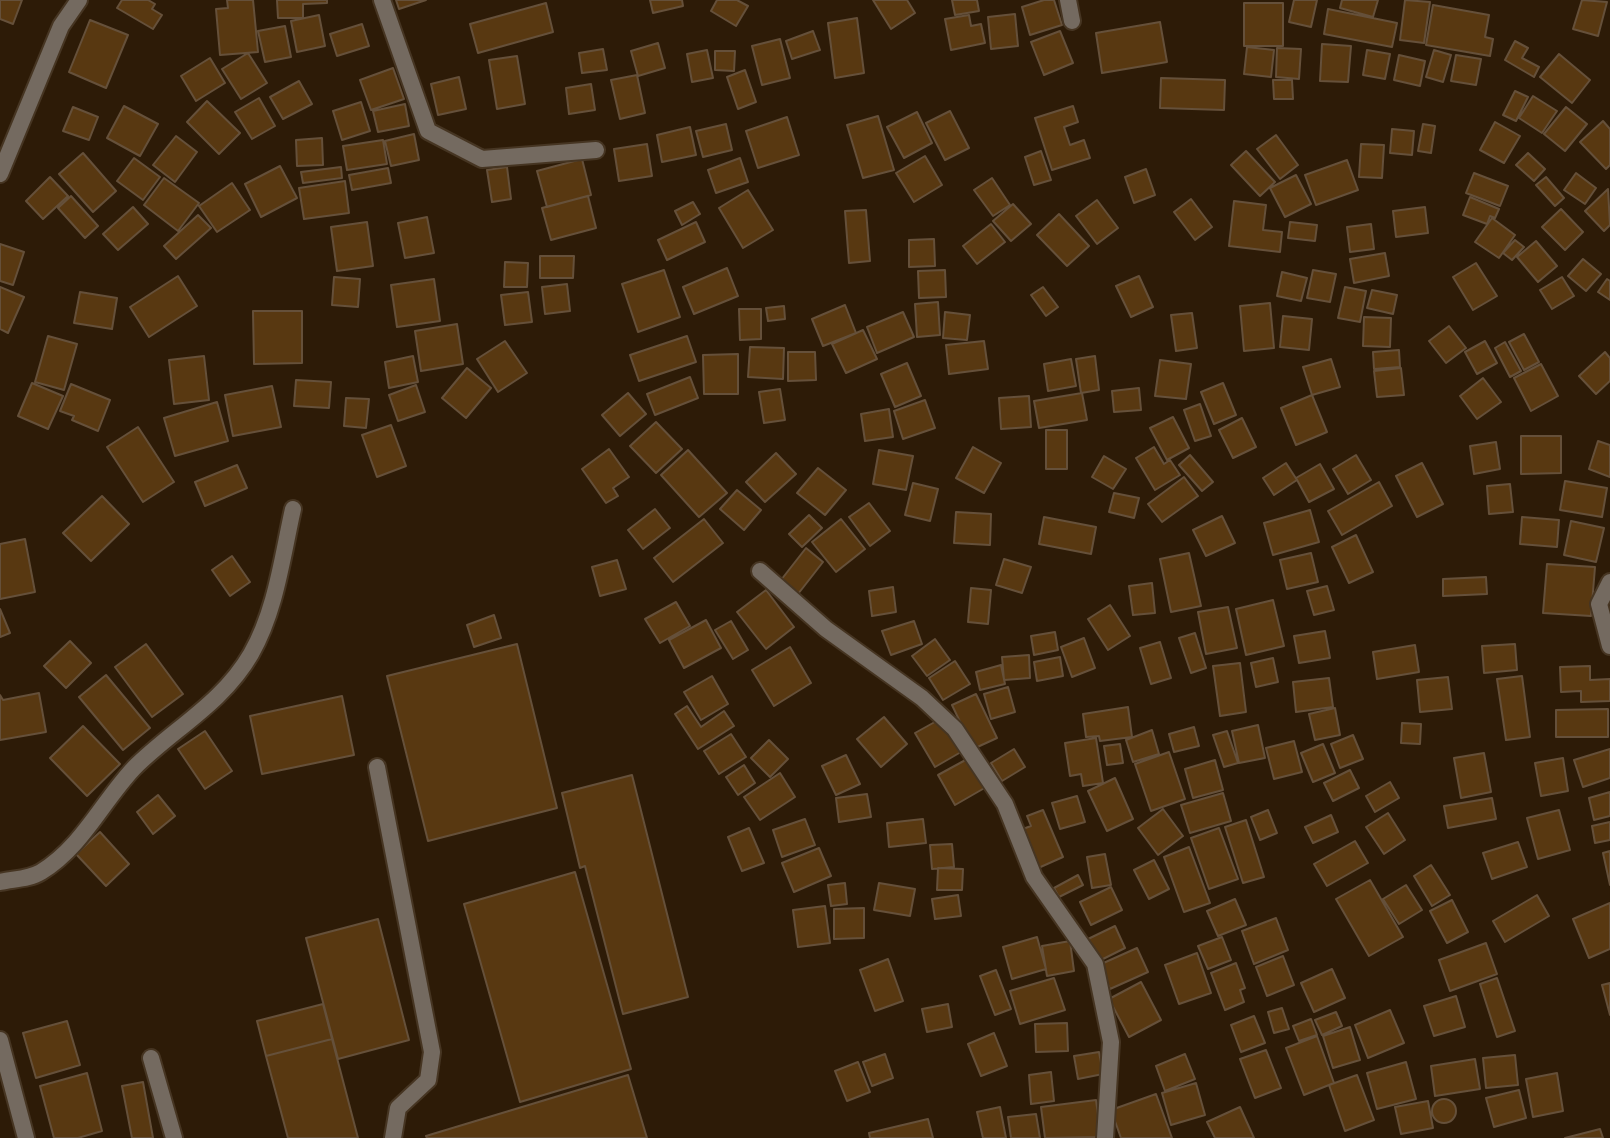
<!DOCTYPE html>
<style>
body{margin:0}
canvas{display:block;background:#2d1b07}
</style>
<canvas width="1610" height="1138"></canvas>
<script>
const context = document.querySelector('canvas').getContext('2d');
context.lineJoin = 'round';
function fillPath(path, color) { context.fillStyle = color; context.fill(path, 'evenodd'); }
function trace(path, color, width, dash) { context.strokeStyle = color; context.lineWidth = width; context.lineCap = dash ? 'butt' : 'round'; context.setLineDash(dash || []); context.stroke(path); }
const building = new Path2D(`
 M0,0H22L13,24L0,19Z
 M122,0H148L155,4L152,9L162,15L153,29L117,8Z
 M227,0H253L258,52L220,55L216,9L228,8Z
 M277,0H327V3L303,4V18H278Z
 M396,0H426L399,9Z
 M650,0H682L683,6L653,13Z
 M717,0H737L748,6L736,26L711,11Z
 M873,0H907L915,13L891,29Z
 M952,0H977L979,11L955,15Z
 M1044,0H1054L1062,25L1030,35L1022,7Z
 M1294,0H1317L1311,27L1289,22Z
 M1342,0H1378L1373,17L1340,8Z
 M1405,0L1430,2L1424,43L1400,40Z
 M1582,0L1607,2L1598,36L1573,29Z
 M546,3L553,32L478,53L470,24Z
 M1244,3H1283V46H1244Z
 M1433,5L1489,15L1485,37L1493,39L1490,56L1426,45Z
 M1328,9L1397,23L1392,47L1324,34Z
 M1015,14L1018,46L991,49L988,17Z
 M319,15L325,46L297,52L291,21Z
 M969,15L971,26L981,24L985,43L951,50L945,19Z
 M857,18L864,73L835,78L828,23Z
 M90,20L128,35L106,88L69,72Z
 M1160,22L1167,62L1102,73L1096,33Z
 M362,24L369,46L337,56L330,34Z
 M285,26L291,57L265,62L258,31Z
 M813,31L820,50L792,59L786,41Z
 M1060,31L1073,63L1044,75L1031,42Z
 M780,39L790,78L762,85L752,46Z
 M1515,41L1528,48L1522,58L1539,67L1534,77L1505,60Z
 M658,43L665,68L638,76L631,51Z
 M1322,44L1351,46L1348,82L1320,81Z
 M1247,47L1274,50L1271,77L1244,74Z
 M1277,48L1301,49L1299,79L1276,77Z
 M603,49L607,70L582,73L579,53Z
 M707,50L713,78L692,82L687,54Z
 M1367,50L1390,54L1385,79L1363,75Z
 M1434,50L1451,55L1443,82L1426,77Z
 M715,51H735L734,71L715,70Z
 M248,53L267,83L241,99L222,69Z
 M1559,54L1590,80L1572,103L1540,77Z
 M1399,55L1425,61L1420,86L1394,80Z
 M1456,55L1481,59L1476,85L1451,81Z
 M517,56L525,104L497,109L489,60Z
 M210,58L225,83L196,101L181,76Z
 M393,68L404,99L371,110L360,80Z
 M745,70L756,102L738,109L727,77Z
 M637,75L645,113L620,119L611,80Z
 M459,77L466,109L438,115L431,84Z
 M1161,78L1225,80L1224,110L1160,108Z
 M1273,80H1292L1293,99H1274Z
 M299,81L312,104L283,119L270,97Z
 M591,84L595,110L569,114L566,88Z
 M1515,91L1528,97L1516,121L1503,115Z
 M1533,96L1557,111L1542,133L1519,118Z
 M259,98L275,126L252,139L235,112Z
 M207,101L240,133L219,154L187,122Z
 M361,102L370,131L342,140L333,111Z
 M405,104L409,126L378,132L373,111Z
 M124,106L158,124L140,156L107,138Z
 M1073,106L1078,122L1064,127L1070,145L1084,140L1090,158L1052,170L1035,118Z
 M73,107L98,117L89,140L63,131Z
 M1566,107L1587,124L1565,151L1544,134Z
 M950,111L969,148L945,160L926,123Z
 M917,112L932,143L904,158L887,127Z
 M878,116L894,170L863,178L847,125Z
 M787,117L799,155L758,168L746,131Z
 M1603,121L1610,129V165L1606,169L1580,142Z
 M1495,122L1520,136L1504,163L1480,150Z
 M726,124L732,150L703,157L696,131Z
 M1423,124L1435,126L1431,153L1418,151Z
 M690,127L696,155L662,162L657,135Z
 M1392,129L1414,131L1412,155L1390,153Z
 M414,134L419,160L391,166L385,141Z
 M1276,135L1298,165L1280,179L1257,149Z
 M176,136L197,152L175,182L153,165Z
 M322,138L323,165L297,166L296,140Z
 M383,140L387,164L347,170L343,146Z
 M647,144L652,176L619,181L614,149Z
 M1361,144L1384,145L1382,178L1359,177Z
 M1041,151L1051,180L1034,185L1025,157Z
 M1246,151L1275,182L1260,196L1231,165Z
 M83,153L116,191L93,212L59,174Z
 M1528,153L1545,169L1534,181L1516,165Z
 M925,156L942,185L914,202L896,173Z
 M134,158L160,177L143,200L117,181Z
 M740,158L748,182L716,193L708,170Z
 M582,159L591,195L547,207L537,171Z
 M1347,160L1358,190L1316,205L1305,175Z
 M280,166L297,198L261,217L245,184Z
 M341,167L342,178L303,183L301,172Z
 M507,167L511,199L492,202L487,170Z
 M388,168L391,183L352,190L349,175Z
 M1146,169L1155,195L1134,203L1125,177Z
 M1474,173L1508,186L1500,206L1466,193Z
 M1576,173L1596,188L1585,204L1564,190Z
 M1296,175L1311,204L1285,217L1270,188Z
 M50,177L68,196L43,219L26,201Z
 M1546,177L1564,198L1555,206L1536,185Z
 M164,178L199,203L178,231L144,205Z
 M992,178L1010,205L993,216L974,190Z
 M345,181L349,213L304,219L299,188Z
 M232,183L250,210L217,232L199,206Z
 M1608,189L1610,225L1604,231L1585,211Z
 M748,190L773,230L743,248L719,208Z
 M71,196L98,226L85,238L58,208Z
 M588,196L596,228L551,240L542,208Z
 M1470,197L1499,209L1495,218L1490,216L1487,224L1463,215Z
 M1191,199L1212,227L1195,240L1174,212Z
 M1097,200L1118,228L1097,244L1076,216Z
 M1234,201L1266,205L1263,230L1282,232L1280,252L1229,246Z
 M693,202L700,214L682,225L675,211Z
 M1013,204L1031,224L1011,241L993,221Z
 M133,207L148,224L118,250L103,234Z
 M1425,207L1428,233L1396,237L1393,211Z
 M1561,209L1583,232L1565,250L1542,227Z
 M866,210L870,261L849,263L845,211Z
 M1059,214L1089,246L1067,266L1037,235Z
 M198,215L211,228L176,259L164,246Z
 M427,217L434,253L405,258L398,223Z
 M1492,218L1515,235L1499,258L1475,242Z
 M367,222L373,266L337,271L331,227Z
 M696,222L705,242L667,260L658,240Z
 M1290,222L1317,225L1315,241L1288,238Z
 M991,224L1005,242L977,264L963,246Z
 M1371,224L1374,249L1350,252L1347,227Z
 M934,239L935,266L909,267V240Z
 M1515,240L1524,247L1512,260L1503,253Z
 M1536,241L1557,266L1538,282L1517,257Z
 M0,244L24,252L13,285L0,281Z
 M1385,253L1389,276L1354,283L1350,259Z
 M540,256H574L573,278H540Z
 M1583,259L1601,274L1586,291L1568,276Z
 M505,262L528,263L527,287H504Z
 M1476,263L1497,296L1473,310L1453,277Z
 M727,268L738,296L694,314L683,287Z
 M664,270L680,317L638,332L622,284Z
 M945,270L946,297L919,298L918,271Z
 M1313,270L1336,274L1330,302L1307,298Z
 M1282,272L1307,278L1301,301L1277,296Z
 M178,276L197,306L149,337L130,307Z
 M1139,276L1153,307L1131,317L1116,286Z
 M334,277L360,279L358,307L332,305Z
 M1562,277L1574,296L1552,309L1540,290Z
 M434,279L440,321L397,327L391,285Z
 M1607,279L1610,281V300L1598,292Z
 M567,284L570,311L545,314L542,287Z
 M0,287L24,297L8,333L0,329Z
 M1043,287L1058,307L1046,316L1031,295Z
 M1345,287L1366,291L1360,322L1338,318Z
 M1372,290L1397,295L1393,314L1367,308Z
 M80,292L117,298L112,329L74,323Z
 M528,292L532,322L505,325L501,295Z
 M938,302L940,335L917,337L915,304Z
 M1270,303L1274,348L1244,351L1240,306Z
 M845,305L856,333L823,346L812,319Z
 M784,306L785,319L768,321L766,308Z
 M739,309H761V339L740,340Z
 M253,311H302V363L254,364Z
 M903,312L914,337L877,353L867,327Z
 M945,312L970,315L967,340L943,338Z
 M1192,313L1197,348L1176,351L1171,315Z
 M1283,316L1312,319L1309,350L1280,347Z
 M1364,317L1391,318L1390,347L1363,346Z
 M457,324L463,364L421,371L415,331Z
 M1449,326L1466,348L1446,363L1429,341Z
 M863,330L877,359L846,373L832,344Z
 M1524,334L1539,362L1524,370L1509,342Z
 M48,336L77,344L64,390L35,382Z
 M687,336L696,362L639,381L630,355Z
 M505,341L527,373L498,392L477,359Z
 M984,341L988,369L949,374L946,345Z
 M1485,341L1497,363L1477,374L1465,352Z
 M1505,342L1521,371L1510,377L1495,348Z
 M750,347L784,348L783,379L748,377Z
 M1399,350L1400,367L1374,369L1373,352Z
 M788,352H815L816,380L788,381Z
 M1605,352L1610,358V381L1596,394L1579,376Z
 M738,354V394H704L703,355Z
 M204,356L209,400L174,404L169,360Z
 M413,356L418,382L389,388L385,362Z
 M1095,356L1099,390L1081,393L1076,359Z
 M1071,359L1076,386L1048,391L1044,364Z
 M1331,359L1340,387L1312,395L1303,367Z
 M1160,360L1191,364L1186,399L1155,396Z
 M907,363L921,396L895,407L881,374Z
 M1541,364L1558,396L1531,411L1514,378Z
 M467,368L491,388L466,418L442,398Z
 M1401,368L1404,395L1377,397L1374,371Z
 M690,377L698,398L655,415L647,394Z
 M1483,378L1501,402L1477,419L1460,396Z
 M296,380L331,382L329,408L294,406Z
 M32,383L63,396L48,429L18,416Z
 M1223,383L1236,415L1214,424L1201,392Z
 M71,384L110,400L98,431L72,420L74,416L60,411Z
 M416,385L425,412L398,421L389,395Z
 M272,386L281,427L233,436L225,395Z
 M1139,388L1141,410L1114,412L1112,391Z
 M780,389L785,420L764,423L759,392Z
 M628,393L646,414L620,436L602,415Z
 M1082,393L1087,420L1039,428L1034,401Z
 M1312,395L1327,432L1296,445L1281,408Z
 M1029,396L1031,427L1001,429L999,398Z
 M346,398L369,399L366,428L344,426Z
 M925,400L935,428L903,439L894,411Z
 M217,402L228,441L175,456L164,418Z
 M1200,404L1211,436L1195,441L1184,410Z
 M889,409L893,437L865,441L861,414Z
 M1173,417L1189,448L1167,460L1150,428Z
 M1242,418L1256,447L1233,458L1219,430Z
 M656,422L682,449L656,473L630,446Z
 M391,425L406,466L377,477L362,435Z
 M138,427L174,482L143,502L107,447Z
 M1046,430H1067V469H1046Z
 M1521,436H1561V473L1521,474Z
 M1598,441L1610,445V477L1589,469Z
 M1496,442L1500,469L1474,474L1470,446Z
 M973,447L1001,463L984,493L956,478Z
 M1154,447L1164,464L1170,460L1180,475L1155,490L1136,458Z
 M609,449L629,477L613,488L618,496L606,503L582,469Z
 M688,450L727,493L699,517L661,475Z
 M879,450L913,456L906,490L873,484Z
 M776,453L796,474L765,502L746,482Z
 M1190,455L1213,482L1202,491L1179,465Z
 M1356,455L1371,480L1348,494L1333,469Z
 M1104,456L1126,469L1113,489L1092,477Z
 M1286,463L1297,480L1274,495L1263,478Z
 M1422,463L1443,504L1417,517L1396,476Z
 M1320,464L1334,489L1309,502L1296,478Z
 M237,465L247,488L205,506L195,482Z
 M818,468L846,490L825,515L797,493Z
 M1184,477L1198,496L1162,522L1148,504Z
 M1565,481L1607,488L1602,517L1560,510Z
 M1379,482L1392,506L1342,535L1328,511Z
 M913,483L938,489L930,521L905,515Z
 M1510,484L1513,512L1489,514L1487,486Z
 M737,490L761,510L744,530L720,509Z
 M1114,493L1139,498L1134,518L1109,512Z
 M102,496L129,524L91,561L63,533Z
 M869,503L890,531L870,546L849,517Z
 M655,509L670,528L643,549L628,530Z
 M1310,510L1319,542L1273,555L1264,523Z
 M956,512L991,514L990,545L954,543Z
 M809,515L822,528L802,547L789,534Z
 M1222,516L1235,543L1206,556L1193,530Z
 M1044,517L1096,527L1091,554L1039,544Z
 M1522,517L1559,520L1557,547L1520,544Z
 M704,519L723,543L673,582L654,558Z
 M841,519L865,549L836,572L812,542Z
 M1571,521L1604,528L1596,562L1564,555Z
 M1356,535L1373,572L1349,583L1332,547Z
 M25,539L35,592L0,599V544Z
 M806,548L823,562L798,594L781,580Z
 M1189,553L1201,606L1171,612L1160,559Z
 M1311,553L1318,582L1287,589L1280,560Z
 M232,556L250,582L230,596L212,570Z
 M1004,559L1031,567L1022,593L996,585Z
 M617,560L626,589L600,596L592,567Z
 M1547,564L1595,567L1591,616L1543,613Z
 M1486,577L1487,594L1443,596V579Z
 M1152,583L1155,613L1133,615L1129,586Z
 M1327,586L1334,610L1314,615L1307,591Z
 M893,587L896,612L872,616L869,591Z
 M971,588L991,590L988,624L968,622Z
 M766,590L794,627L766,649L737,612Z
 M1273,600L1284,646L1246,655L1236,609Z
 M676,602L690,626L660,643L645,619Z
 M1110,605L1130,636L1108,650L1088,619Z
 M1228,607L1237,648L1206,654L1198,612Z
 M0,609L10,633L0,637Z
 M494,615L501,638L474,647L467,625Z
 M706,620L721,648L684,668L669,640Z
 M731,621L748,650L733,659L715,630Z
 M914,621L922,644L891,655L882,631Z
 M1325,631L1330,658L1299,663L1294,636Z
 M1055,632L1058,650L1034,655L1031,636Z
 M1195,633L1206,668L1191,673L1179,638Z
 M1084,638L1095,668L1072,677L1061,647Z
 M935,639L950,660L927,676L912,656Z
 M70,641L91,663L66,688L44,666Z
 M1160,642L1171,678L1151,684L1140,648Z
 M146,644L183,694L152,717L115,667Z
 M517,644L557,808L428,841L387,676Z
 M1515,644L1517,670L1484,673L1482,646Z
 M1415,645L1419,672L1377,679L1373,652Z
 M790,647L811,683L774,706L752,670Z
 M1029,655L1030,678L1004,680L1002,657Z
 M1060,657L1063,676L1037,681L1034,662Z
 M1273,658L1278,682L1256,687L1251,663Z
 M955,661L970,684L943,700L929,678Z
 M1240,663L1246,712L1220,716L1213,666Z
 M1001,665L1005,684L980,690L976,672Z
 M1590,666V680L1610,679V701L1581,702V691L1561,692L1560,667Z
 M106,675L150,728L123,750L79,697Z
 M712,676L728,704L701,720L684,692Z
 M1522,676L1530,737L1506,740L1497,679Z
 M1448,677L1452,709L1420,712L1417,680Z
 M1329,678L1333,707L1296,712L1293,682Z
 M1008,687L1015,712L991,719L984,694Z
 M39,693L46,732L0,740V695L3,700Z
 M976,694L997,738L973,749L952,705Z
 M342,696L354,755L262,774L250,716Z
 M687,706L701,727L724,711L734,726L698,749L675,714Z
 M1128,707L1132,737L1100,741L1099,736L1086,737L1083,714Z
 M1335,708L1340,735L1315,740L1309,714Z
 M1608,709V737H1556V710Z
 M884,717L907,744L881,767L857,739Z
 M942,718L961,752L935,767L915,733Z
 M1402,723L1421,724L1420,744L1401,743Z
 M1258,725L1265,758L1239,763L1232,731Z
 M83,726L120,764L87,796L50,758Z
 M1194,727L1199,746L1174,752L1169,734Z
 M1152,730L1159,754L1133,762L1126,740Z
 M205,731L232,771L205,789L178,749Z
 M1227,731L1238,763L1224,767L1213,735Z
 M731,734L746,757L719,774L704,751Z
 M1353,735L1363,759L1340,768L1331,744Z
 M1096,738L1103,783L1083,786L1081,774L1070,776L1065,743Z
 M769,740L788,759L770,777L751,758Z
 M1294,741L1302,772L1274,779L1266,748Z
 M1120,744L1123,763L1107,765L1104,746Z
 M1323,744L1335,773L1313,782L1301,753Z
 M1014,749L1025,767L1002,781L991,763Z
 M1610,749V778L1583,787L1574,760Z
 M1169,752L1185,799L1151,811L1135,764Z
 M1484,753L1491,792L1461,798L1454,758Z
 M846,755L860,784L836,795L822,766Z
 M971,757L988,786L955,805L938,775Z
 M1563,758L1568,791L1541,796L1535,763Z
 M1215,760L1223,790L1193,798L1185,769Z
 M744,765L755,783L738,795L726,777Z
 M1350,770L1359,788L1333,801L1324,783Z
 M780,773L795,797L760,820L744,797Z
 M632,775L688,997L623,1014L585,866L580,868L562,793Z
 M1115,778L1133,819L1107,831L1088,791Z
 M1390,782L1399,798L1375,812L1366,796Z
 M1610,792V816L1594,820L1589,798Z
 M1223,793L1231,821L1190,833L1181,805Z
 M867,794L871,817L839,822L836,798Z
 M158,795L175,816L153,834L137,812Z
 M1077,796L1085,822L1060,829L1052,803Z
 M1492,798L1496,819L1448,828L1444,806Z
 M1163,809L1183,836L1158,855L1138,828Z
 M1043,810L1063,857L1036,869L1020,830L1031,826L1027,816Z
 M1268,810L1277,833L1260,840L1251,817Z
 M1559,810L1570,850L1538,859L1527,818Z
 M1388,813L1405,840L1384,854L1366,827Z
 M1331,815L1338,832L1313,843L1305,827Z
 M805,819L815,845L782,857L773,830Z
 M923,819L926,843L889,847L887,823Z
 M1246,820L1264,877L1243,883L1225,827Z
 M1610,822V840L1595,843L1592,826Z
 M749,828L764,863L742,871L728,837Z
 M1219,828L1238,879L1209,889L1191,838Z
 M100,832L129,864L106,886L76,854Z
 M1355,841L1368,863L1327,886L1314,864Z
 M1518,842L1527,867L1492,879L1483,853Z
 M952,844L954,867L932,869L930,845Z
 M1189,847L1210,903L1184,912L1164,857Z
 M819,848L831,876L794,892L782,863Z
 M1610,851V885L1603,853Z
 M1105,854L1111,885L1092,888L1087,857Z
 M1154,860L1169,889L1149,899L1134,870Z
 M1431,865L1450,895L1432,906L1414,876Z
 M938,868L963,869L962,890H937Z
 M575,872L631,1069L520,1102L464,904Z
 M1078,875L1083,885L1059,897L1054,888Z
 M1370,880L1403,937L1369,956L1336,899Z
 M845,883L847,904L831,906L828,885Z
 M879,883L915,889L910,916L874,910Z
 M1406,885L1422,910L1399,924L1383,899Z
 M1111,887L1122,910L1091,925L1080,902Z
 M958,895L961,916L935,919L932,899Z
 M1537,895L1549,916L1505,942L1493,921Z
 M1235,899L1246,925L1218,936L1207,911Z
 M1452,900L1468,932L1447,943L1430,911Z
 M1610,903V949L1589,958L1573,919Z
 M825,906L830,943L798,947L793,910Z
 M864,908V938L834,939V909Z
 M1276,918L1288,950L1254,964L1242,931Z
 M378,919L409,1040L338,1059L306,938Z
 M1115,926L1125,948L1099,961L1088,939Z
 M1037,937L1046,969L1012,979L1003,947Z
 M1222,937L1231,960L1208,969L1198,946Z
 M1070,941L1074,971L1047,976L1042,946Z
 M1486,943L1497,974L1450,991L1439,960Z
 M1137,948L1148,972L1110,989L1099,965Z
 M1197,953L1211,993L1179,1004L1165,965Z
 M1283,956L1294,985L1267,996L1256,967Z
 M888,959L903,1001L875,1011L860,970Z
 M1236,963L1245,988L1240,990L1244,1002L1225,1010L1211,973Z
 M1332,969L1345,998L1314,1012L1301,983Z
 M996,970L1011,1009L995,1015L980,976Z
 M1054,978L1065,1010L1020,1024L1010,991Z
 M1497,978L1515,1031L1497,1037L1480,984Z
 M1141,982L1161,1020L1129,1037L1109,999Z
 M1610,983V1015L1602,985Z
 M1456,996L1465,1027L1434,1036L1424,1006Z
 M323,1004L332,1039L266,1056L257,1021Z
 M948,1004L952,1027L927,1032L922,1009Z
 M1282,1008L1289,1029L1274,1033L1268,1012Z
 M1390,1010L1404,1043L1368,1058L1355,1025Z
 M1336,1012L1342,1026L1322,1035L1315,1020Z
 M1254,1016L1265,1043L1241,1052L1231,1025Z
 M1311,1019L1317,1035L1299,1041L1293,1026Z
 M67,1021L80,1065L36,1078L23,1033Z
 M1067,1023L1068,1051L1036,1052L1035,1024Z
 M1350,1027L1360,1060L1333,1068L1323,1036Z
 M994,1033L1007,1066L981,1076L968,1044Z
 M1317,1036L1334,1083L1304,1095L1286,1048Z
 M332,1039L358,1138H288L266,1056Z
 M1266,1050L1281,1088L1255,1098L1240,1059Z
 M1099,1052L1103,1074L1078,1079L1074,1056Z
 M885,1054L893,1078L872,1086L863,1062Z
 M1185,1054L1195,1079L1165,1091L1156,1066Z
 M1515,1055L1518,1085L1486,1088L1483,1058Z
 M1475,1059L1480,1089L1435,1096L1431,1066Z
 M858,1062L870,1092L847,1101L835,1071Z
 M1406,1062L1416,1099L1377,1109L1367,1073Z
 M1051,1072L1054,1101L1031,1104L1029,1075Z
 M87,1073L102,1131L78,1138H54L40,1086Z
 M1557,1073L1563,1111L1533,1117L1526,1079Z
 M628,1075L647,1138H427L426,1136Z
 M1357,1075L1374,1120L1345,1131L1329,1085Z
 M143,1082L153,1138H132L122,1086Z
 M1196,1083L1205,1115L1171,1125L1162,1093Z
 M1519,1090L1526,1118L1494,1127L1486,1098Z
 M1156,1094L1172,1138H1121L1111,1110Z
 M1432 1111a12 12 0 1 1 24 0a12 12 0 1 1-24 0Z
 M1096,1100L1101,1137L1045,1138L1041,1107Z
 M1428,1101L1433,1128L1401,1134L1395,1107Z
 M1000,1107L1006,1138H983L977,1112Z
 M1240,1107L1254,1138H1215L1207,1122Z
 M1036,1114L1040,1138H1011L1008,1117Z
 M928,1119L933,1138H870L869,1133Z
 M1600,1129L1603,1138H1565Z`);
const lane = new Path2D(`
 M377,767L432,1052L428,1080L398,1108L393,1138
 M151,1058L174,1138`);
const street = new Path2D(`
 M382,0L428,131L482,159L596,150
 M1068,0L1072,21
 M0,174L61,26L79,0
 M760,571L826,629L922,698L955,729L1005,804L1034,877L1095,964L1111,1042L1105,1138
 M1610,582L1599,604L1610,646
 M0,882C13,879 30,879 41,872C82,847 102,802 134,768C173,729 222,704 251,654C276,610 282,558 293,509
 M0,1040L26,1138`);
fillPath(building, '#583811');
trace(building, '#65503a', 2);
trace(lane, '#463522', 20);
trace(street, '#463522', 20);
trace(lane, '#746a60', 16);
trace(street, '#746a60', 16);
</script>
